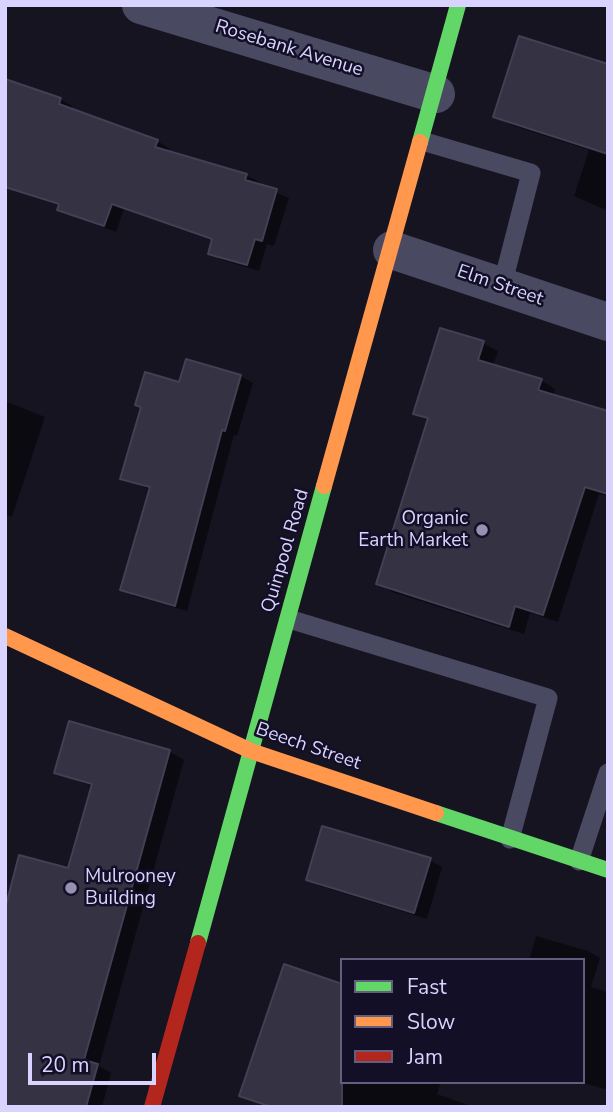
<!DOCTYPE html>
<style>
body{margin:0}
#map{position:relative;width:613px;height:1112px;overflow:hidden;background:#161421;font-family:"Nunito Sans",sans-serif}
canvas{display:block}
.frame{position:absolute;inset:0;border:7px solid #d9d4ff;pointer-events:none}
.legend{position:absolute;left:340px;top:958px;width:245px;height:126px;box-sizing:border-box;background:#130f26;border:2px solid #625e7d;margin:0;padding:9px 12px;list-style:none;font-size:21px;color:#d9d4ff}
.legend li{display:flex;align-items:center;gap:14px;height:35px}
.legend b{width:35px;border:2px solid #625e7d}
.scale{position:absolute;left:28px;top:1053px;width:128px;height:32px;box-sizing:border-box;border:4px solid #d9d4ff;border-top:0;padding-left:9px;font-size:21px;line-height:24px;white-space:nowrap;color:#d9d4ff;-webkit-text-stroke:5px #130f26;paint-order:stroke}
</style>
<div id="map">
<canvas width="613" height="1112"></canvas>
<div class="frame"></div>
<ul class="legend">
<li><b style="height:9px;background:#63d668"></b>Fast</li>
<li><b style="height:9px;background:#ff974d"></b>Slow</li>
<li><b style="height:9px;background:#b3261e"></b>Jam</li>
</ul>
<div class="scale">20 m</div>
</div>
<script>
const context = document.querySelector('canvas').getContext('2d');
context.lineJoin = 'round';
function fillPath(path, color) { context.fillStyle = color; context.fill(path, 'evenodd'); }
function trace(path, color, width, dash) { context.strokeStyle = color; context.lineWidth = width; context.lineCap = dash ? 'butt' : 'round'; context.setLineDash(dash || []); context.stroke(path); }
function write(font, color, halo, rows, align = 'center') {
  context.font = font + ' "Nunito Sans",sans-serif'; context.lineWidth = 5; context.setLineDash([]); context.textBaseline = 'middle'; context.strokeStyle = halo; context.fillStyle = color; for (const [text, x, y, turn = 0] of rows) {
    context.save(); context.translate(x, y); context.rotate((+turn || 0) * Math.PI / 180); context.textAlign = isNaN(turn) ? turn : align; if (halo) context.strokeText(text, 0, 0); context.fillText(text, 0, 0); context.restore();
  }
}
const shadow = new Path2D(`
 M608,66V211L574,196L589,150L511,125L495,116Z
 M5,84L60,99L72,106L71,111L157,141L169,148L168,152L246,175L259,182L258,185L289,198L274,246L267,244L259,271L222,260L210,253L213,241L124,209L116,232L72,216L59,209L60,206L5,188Z
 M483,343L498,351L493,366L541,380L555,389L553,396L608,413V496L599,494L558,622L530,613L524,634L392,592L378,583L429,420L415,413Z
 M187,361L241,376L253,383L237,436L234,435L187,611L134,596L122,589L151,490L122,478L180,384Z
 M5,401L45,417L12,517L5,514Z
 M170,752L184,760L99,1066L111,1073L102,1107H5L93,787L56,772Z
 M430,860L442,867L427,919L320,886L308,879Z
 M536,936L588,951L600,958L591,987L608,992V1090L580,1082H583V960H529Z
 M342,1082H441L437,1094L474,1107H266L241,1095Z`);
const building = new Path2D(`
 M519,36L608,64V154L493,117Z
 M5,79L61,98L59,104L158,140L155,147L247,174L245,180L277,189L262,241L255,239L247,265L208,254L212,239L112,204L104,226L57,210L59,204L5,187Z
 M440,328L484,341L478,360L542,379L538,390L608,411V494L585,487L543,615L515,606L509,627L376,584L428,418L413,414Z
 M186,359L241,375L225,431L222,430L175,606L120,590L150,487L120,479L141,407L135,405L145,372L179,382Z
 M69,721L170,750L84,1060L98,1064L86,1107H5V909L19,855L68,868L92,784L54,773Z
 M322,826L431,858L414,913L306,880Z
 M284,964L342,984V1107H272L239,1096Z`);
const lane = new Path2D(`
 M422,141L531,173L502,286
 M289,619L548,698L510,839
 M579,861L608,773`);
const street = new Path2D(`
 M141,5L436,94
 M392,250L608,322`);
const fast = new Path2D(`
 M420,142L458,5
 M436,813L608,870
 M198,943L324,486`);
const slow = new Path2D(`
 M324,486L420,142
 M5,636L251,751L436,813`);
const jam = new Path2D(`
 M152,1107L198,943`);
const markers = [
 [482,530,7,"#9591b1"],
 [71,888,7,"#9591b1"]
];
const streetNames = [
 ["Rosebank Avenue",289,49,17],
 ["Elm Street",500,286,19],
 ["Quinpool Road",286,551,-74],
 ["Beech Street",308,747,19]
];
const poiNames = [
 ["Organic",468,519],
 ["Earth Market",468,541],
 ["Mulrooney",85,877,"left"],
 ["Building",85,899,"left"]
];
fillPath(shadow, '#0007');
fillPath(building, '#343243');
trace(building, '#433f54', 2);
trace(lane, '#4a4962', 19);
trace(street, '#4a4962', 38);
trace(fast, '#63d668', 16);
trace(slow, '#ff974d', 16);
trace(jam, '#b3261e', 16);
for (const [x, y, r, color] of markers) { const dot = new Path2D(); dot.arc(x, y, r, 0, 2 * Math.PI); context.fillStyle = color; context.fill(dot); trace(dot, '#130f26', 2.5); }
write('19px', '#d9d4ff', '#130f26', streetNames);
write('19px', '#d9d4ff', '#130f26', poiNames, 'right');
</script>
